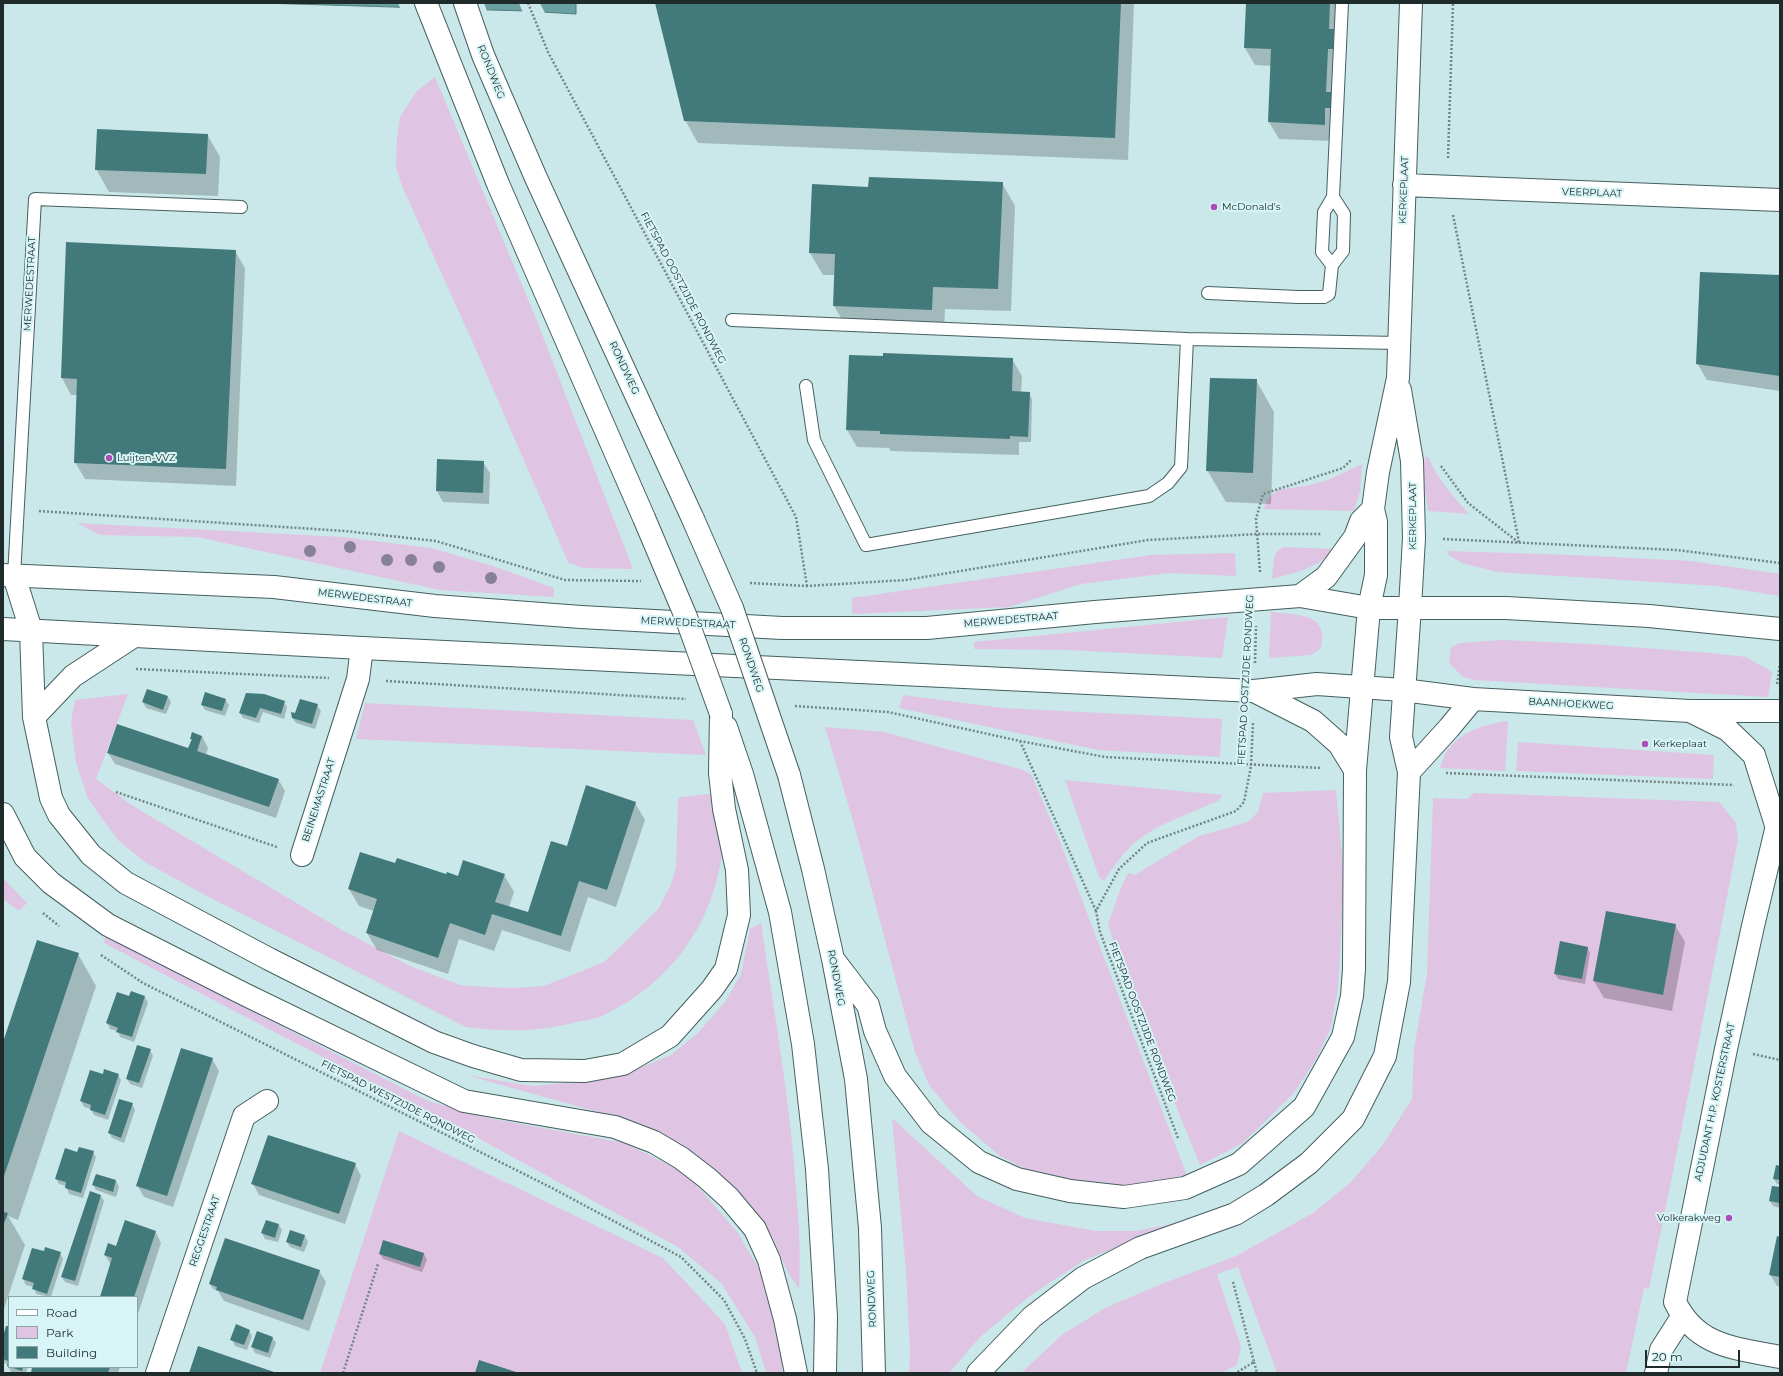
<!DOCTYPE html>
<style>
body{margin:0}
#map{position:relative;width:1783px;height:1376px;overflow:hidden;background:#cae8e9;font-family:Montserrat,sans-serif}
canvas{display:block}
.frame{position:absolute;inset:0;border:4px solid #1f2a2b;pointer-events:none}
.legend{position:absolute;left:8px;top:1296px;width:130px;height:72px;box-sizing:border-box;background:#d7f5f6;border:1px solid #8da4a5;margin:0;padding:5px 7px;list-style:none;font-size:12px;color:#1f2a2b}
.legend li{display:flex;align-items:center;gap:8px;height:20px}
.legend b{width:20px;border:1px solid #8da4a5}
.scale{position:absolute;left:1645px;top:1350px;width:95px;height:18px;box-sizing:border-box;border:2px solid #1f2a2b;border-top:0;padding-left:5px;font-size:12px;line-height:14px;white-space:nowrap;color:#1f2a2b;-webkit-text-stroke:3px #d7f5f6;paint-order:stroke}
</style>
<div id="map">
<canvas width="1783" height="1376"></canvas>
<div class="frame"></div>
<ul class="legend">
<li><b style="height:5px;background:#fff"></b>Road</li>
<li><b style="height:11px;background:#dfc4e3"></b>Park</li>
<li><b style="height:11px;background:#42797b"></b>Building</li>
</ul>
<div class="scale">20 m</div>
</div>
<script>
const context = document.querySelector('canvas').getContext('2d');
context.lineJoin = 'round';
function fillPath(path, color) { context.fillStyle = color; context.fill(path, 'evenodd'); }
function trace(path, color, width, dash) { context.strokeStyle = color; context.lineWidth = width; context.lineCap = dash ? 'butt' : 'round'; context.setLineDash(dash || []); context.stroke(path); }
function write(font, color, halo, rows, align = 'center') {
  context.font = font + ' Montserrat,sans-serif'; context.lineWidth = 4; context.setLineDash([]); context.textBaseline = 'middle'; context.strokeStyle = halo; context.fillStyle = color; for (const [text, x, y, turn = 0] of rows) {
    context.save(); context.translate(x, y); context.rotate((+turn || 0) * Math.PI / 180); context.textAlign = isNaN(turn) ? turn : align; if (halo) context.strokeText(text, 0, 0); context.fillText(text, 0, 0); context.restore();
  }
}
const green = new Path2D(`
 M435,77L535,316L633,569L582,568L568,562L477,352L402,186L396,167L397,137L400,117L416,92Z
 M1428,456C1437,479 1453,496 1469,514L1428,511C1426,493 1421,475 1425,458Z
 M1362,464L1360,491L1354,511L1263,509L1269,497L1278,490L1305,486L1328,480Z
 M77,523L342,537L431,548L493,566L554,588V597L440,590L197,537L100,535Z
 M1284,547L1335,549C1313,570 1301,571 1272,579L1274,558L1277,551Z
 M1446,551L1573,555L1690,561L1780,574V596L1717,586L1497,572L1462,563L1450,556Z
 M1235,553L1236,576L1169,573L1081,584L1009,607L852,614V598L1151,555Z
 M1271,612C1296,615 1330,612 1321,648L1311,655L1269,658Z
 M1228,617L1222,658L1067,650L974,649V642Z
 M1503,640L1590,644L1710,653L1746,657L1772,672L1768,697L1475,680L1463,677L1449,663L1451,648L1459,643Z
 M128,694L96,779L133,806L342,930L410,966L460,985L485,987L514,988L544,986L604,962L624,943L659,908L671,884L676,868L678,800L680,797L720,793C722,813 725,834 722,854C712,926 669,984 604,1015C596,1019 586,1020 577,1022C538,1032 506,1032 466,1027L203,894L145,862L119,841L100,816L87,796L76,762L71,722L75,700Z
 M903,695L1003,708L1222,719L1220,757L1098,750L899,708Z
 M365,703L693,720L706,755L356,739Z
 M1508,721L1505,771L1440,768C1442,763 1444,756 1447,751C1461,731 1486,724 1508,721Z
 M825,727L884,732L1020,769L1031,774L1060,842L1189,1181L1130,1188L1081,1186L1029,1171L1000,1156L961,1123L929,1085L915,1052L854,824Z
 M1518,742L1714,755L1713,779L1516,771Z
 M1065,780L1222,795L1220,800C1190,814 1154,824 1130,847C1120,857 1112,869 1104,881L1099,877Z
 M1336,790L1344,877L1338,988L1331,1028L1316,1059L1294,1093L1243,1143L1200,1165L1126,983L1108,924L1122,885L1128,873L1135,875L1199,836L1248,822L1258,812L1263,793Z
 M1474,793L1719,802L1736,823L1738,840C1709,989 1680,1140 1649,1289L1644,1288L1626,1373H1277L1238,1267L1217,1274L1241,1347L1237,1365L1221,1373H1021L1062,1335L1105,1308L1159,1285L1236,1256L1313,1213L1351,1182L1382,1146L1412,1099L1414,1049L1427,974L1433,798L1468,799Z
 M3,878L27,903L19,911L3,899Z
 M761,923C774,1012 790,1100 796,1189C799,1223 801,1256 799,1289L788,1273L772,1236L751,1207L697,1155L630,1121L466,1075L532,1086L599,1080L635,1070L671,1055L698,1033L725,1002L741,974L750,929Z
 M105,936L428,1101L488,1118L625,1143L687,1174L738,1233L762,1274L782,1357V1373H766L755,1337L721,1283L678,1247L474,1136L104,943Z
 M892,1118L977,1196L1025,1218L1095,1231H1136L1172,1224L1083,1261L1031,1295L980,1337L949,1373H909L910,1352L906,1270Z
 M399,1131L663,1258L725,1324L742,1373H320Z`);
const water = new Path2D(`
 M261,3H576V14L524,11Z`);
const pier = new Path2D(`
 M398,3H484L487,11L401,10Z
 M519,3H540L545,13H523Z`);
const shadow = new Path2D(`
 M656,3H1134L1128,160L698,143L685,120Z
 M1247,3H1340L1334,141L1279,139L1269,122L1271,66L1255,65L1245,48Z
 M207,134L220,157L218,196L109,192L96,169Z
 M1002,183L1015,206L1011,311L945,309L944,332L847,328L834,306L835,275H823L810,253L869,188Z
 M67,243L235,251L245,268L236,486L85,479L75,462L78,395H71L62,378Z
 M1780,276V391L1707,380L1697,363Z
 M1012,359L1022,376L1021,393H1029L1032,399L1031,442H1019V455L891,451L889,448L857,447L847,430Z
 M1256,380L1274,412L1271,504L1226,502L1207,470Z
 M483,462L490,473L489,504L443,502L437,491Z
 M168,697L171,702L166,714L146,708L143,702Z
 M225,699L229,705L225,716L205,710L202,705Z
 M284,702L287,707L284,719L263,712L259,723L243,718L240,713Z
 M317,705L321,711L315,729L296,723L292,717Z
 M202,736L208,748L206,755L278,779L285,791L276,818L115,764L108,753L189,750L192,741L191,739Z
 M635,803L645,820L616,907L588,897L570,952L502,930L494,951L459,939L448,974L377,950L367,933L374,911L359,906L349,889L396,865L446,876L458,877L504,875L514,892L509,907L528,913L568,847Z
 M1675,925L1685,942L1672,1011L1604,998L1594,981Z
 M1587,947L1590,953L1585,984L1558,979L1555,973Z
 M78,954L96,986L18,1220L8,1216L25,1245L3,1312V1045Z
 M131,992L145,997L148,1003L134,1042L120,1037L118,1031L110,1029L107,1023L129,997Z
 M150,1050L153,1056L142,1088L130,1084L127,1079Z
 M212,1059L219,1071L173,1207L144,1197L137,1185Z
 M103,1075H118L121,1080L108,1120L94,1115L91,1109L84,1107L81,1101Z
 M132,1104L135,1110L124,1143L112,1138L109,1133Z
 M93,1152L96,1157L83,1198L69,1194L66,1186L59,1184L56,1179L78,1153Z
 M355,1164L361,1176L345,1224L259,1195L253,1184Z
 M1780,1167V1179L1777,1178V1180L1780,1181V1184H1777L1774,1179Z
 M96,1175L116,1181L119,1187L116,1197L96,1190L93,1185Z
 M1780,1188V1208L1773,1206L1770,1201Z
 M101,1196L104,1201L78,1286L65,1282L62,1277Z
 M279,1225L282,1230L278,1242L265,1239L262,1233Z
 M155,1231L161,1243L137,1317V1297H100L111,1265L105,1255Z
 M291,1231L305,1236L308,1242L304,1252L290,1247L287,1242Z
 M1780,1238V1286H1777L1770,1274Z
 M45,1253H60L63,1259L51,1297L36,1294L34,1287L26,1285L23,1279Z
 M380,1254H424L427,1260L422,1272L383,1259Z
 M319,1271L326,1282L309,1331L224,1301L218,1291L213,1289L210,1284Z
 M9,1327V1367H28L26,1373L11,1372L8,1366V1364L3,1363V1340Z
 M249,1331L252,1336L247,1350L235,1346L232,1340Z
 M272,1337L276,1343L270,1358L255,1353L252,1347Z
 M33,1367H120L118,1373H31Z`);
const building = new Path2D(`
 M655,3H1121L1115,138L684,121Z
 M1246,3H1330L1329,29H1334L1333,49H1328L1326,92H1332L1331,108H1325V125L1268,122L1271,49L1244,48Z
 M97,129L208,134L206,174L95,170Z
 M869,177L1003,182L998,289L933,287L932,310L833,306L835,254L809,253L812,184L868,187Z
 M66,242L236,250L226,469L74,463L77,379L61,378Z
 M1700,272L1780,275V376L1696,364Z
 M883,353L1013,358L1012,391L1030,392L1028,437L1010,436V439L880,434V431L846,430L849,355L883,356Z
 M1210,378L1257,379L1253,473L1206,471Z
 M437,459L484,461L483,493L436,491Z
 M147,689L168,696L163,710L142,702Z
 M205,692L226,699L222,711L201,705Z
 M246,693L264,694L285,701L281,714L260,708L256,718L239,713Z
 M300,699L318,704L312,724L292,718L291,712L295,713Z
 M117,724L188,748L192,739H190L192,732L202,736L197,751L279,779L269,807L107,753Z
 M586,785L636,802L607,890L579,881L561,936L492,914L485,935L450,923L438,958L366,933L377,899L348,889L360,852L395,863L397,858L446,874L447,872L458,876L463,860L505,874L495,902L528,912L551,841L567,846Z
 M1606,911L1676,924L1663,995L1593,981Z
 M37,940L79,953L3,1179V1042Z
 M1560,941L1588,947L1582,979L1554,974Z
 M131,991L145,996L132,1037L116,1032L118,1028L106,1023L117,992L129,996Z
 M137,1045L151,1049L139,1083L126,1079Z
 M181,1048L213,1058L167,1196L136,1186Z
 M104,1069L119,1074L105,1115L90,1110L91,1105L80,1101L90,1070L103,1074Z
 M119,1099L133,1103L121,1138L108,1133Z
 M268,1135L356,1163L339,1214L251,1184Z
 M79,1147L94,1151L81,1193L65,1188L66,1182L55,1179L65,1148L77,1152Z
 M1776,1165L1780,1166V1180L1773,1179Z
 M96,1174L116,1180L113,1192L92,1185Z
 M1772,1186L1780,1187V1203L1769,1201Z
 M90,1191L101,1195L75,1281L61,1277Z
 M3,1212L8,1213L3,1226Z
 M125,1220L156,1231L134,1297H100L112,1258L104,1255L108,1243L116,1246Z
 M266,1220L279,1224L275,1238L261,1233Z
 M290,1230L305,1235L301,1247L286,1242Z
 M1777,1236L1780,1237V1277L1769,1275Z
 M225,1238L320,1270L303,1320L216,1290L217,1287L209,1284Z
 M383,1240L424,1253L420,1267L379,1254Z
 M45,1247L61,1252L47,1294L32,1289L34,1283L22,1279L32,1248L44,1251Z
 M236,1324L250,1330L244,1345L230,1340Z
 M6,1326H9V1367L7,1366L8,1361L3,1359V1336Z
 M257,1331L273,1337L268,1353L251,1347Z
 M198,1346L277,1373H189Z
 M479,1360L516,1372L515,1373H475Z
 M10,1367H23L22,1371Z
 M32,1367H110L108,1373H31Z`);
const path = new Path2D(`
 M528,3L548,52L796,517L807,586
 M1448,158L1453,3
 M1453,215L1519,542
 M1441,466L1468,503L1518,542
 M39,511L345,531L436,541L565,580L641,581
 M1443,539L1676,550L1780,563
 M1260,572L1256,519L1263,494L1343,468L1351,460
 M750,583L807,586L906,580L1148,540L1258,534H1322
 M1255,663L1256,626
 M136,669L329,678
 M386,681L686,699
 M1777,684L1780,664
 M795,706L888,712L1020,741L1105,757L1321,768
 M1020,741L1096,911
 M1446,773L1734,785
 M116,792L277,847
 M43,913L59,926
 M101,955L143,983L552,1188L681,1257L724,1300L745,1339L757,1373
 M1753,1054L1780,1060
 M1178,1138L1100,932L1096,911L1119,869L1147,843L1236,811L1244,802L1251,766L1253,722
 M1233,1282L1254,1362L1236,1373
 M1254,1362L1257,1373
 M343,1373L378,1264`);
const lane = new Path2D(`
 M1332,265L1322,252L1324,212L1333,197
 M1208,293L1298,297H1324L1329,294L1332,265L1343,251L1344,214L1333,197L1342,3
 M732,320L1187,339
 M806,386L814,440L866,545L1149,496L1168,483L1181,467L1187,339L1399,343
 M14,576L35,199L241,207`);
const street = new Path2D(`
 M1404,185L1780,200
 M1400,390L1412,461L1414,538L1410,607
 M1300,596L1326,577L1355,537L1361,521L1373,509
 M1369,608L1376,575V522L1373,509L1378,472L1398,378L1411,3
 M1690,711L1728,730L1754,755L1776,825
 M1780,813L1753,926L1726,1049L1675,1302C1697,1347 1735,1348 1780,1357
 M302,855L358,679L362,648
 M157,1373L244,1116L267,1101
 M1656,1373L1661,1350L1682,1317`);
const secondary = new Path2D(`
 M3,575L274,587L435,606L581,617L782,628H927L1095,612L1300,596L1369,608H1506L1649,616L1780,629
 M3,629L362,648L1254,691L1317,684L1403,690L1473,699L1690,711H1780`);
const primary = new Path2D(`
 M426,3L498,184L644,518
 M465,3L483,55L536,178L693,519
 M14,576L31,630L34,717L51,798L59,815L91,855L126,883L269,959L434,1042L473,1056L521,1070L585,1071L623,1064L670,1036L712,989L726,969L739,915L737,870L724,809L720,773L721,714
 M1254,691L1313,721L1339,744L1355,770
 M34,717L73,676L134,636
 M726,727L742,774L780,912L803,1044L817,1169L826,1317L825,1373
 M1409,772L1449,728L1473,699
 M789,775L813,869L833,959L856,1079L870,1228L874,1373
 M3,814L25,857L51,883L108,925L244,994L464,1101L615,1127L654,1142L681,1158L707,1178L729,1198L755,1229L769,1260L785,1319L796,1373
 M833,959L868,1005L875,1031L895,1076L931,1123L979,1162L1017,1179L1070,1191L1124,1197L1185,1188L1239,1164L1304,1107L1343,1037L1352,996L1354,969L1355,770L1369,608
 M978,1373L1032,1317L1083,1278L1140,1248L1235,1214L1266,1195L1309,1163L1353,1119L1385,1056L1399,982L1409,772L1401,737L1410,607`);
const primaryBridge = new Path2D(`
 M644,518L686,617L721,714
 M693,519L732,608L789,775`);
const trees = [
 [350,547],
 [310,551],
 [387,560],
 [411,560],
 [439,567],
 [491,578]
];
const markers = [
 [1214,207,4,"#aa4db8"],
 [109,458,4,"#aa4db8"],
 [1645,744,4,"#aa4db8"],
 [1729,1218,4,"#aa4db8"]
];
const streetNames = [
 ["RONDWEG",491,72,68],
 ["KERKEPLAAT",1404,190,-88],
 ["VEERPLAAT",1592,193,2],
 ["MERWEDESTRAAT",30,284,-87],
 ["FIETSPAD OOSTZIJDE RONDWEG",683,288,62],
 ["RONDWEG",624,368,65],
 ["KERKEPLAAT",1413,516,-90],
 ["MERWEDESTRAAT",365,598,7],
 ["MERWEDESTRAAT",1011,620,-5],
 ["MERWEDESTRAAT",688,623,3],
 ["RONDWEG",751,665,71],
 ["FIETSPAD OOSTZIJDE RONDWEG",1246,680,-87],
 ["BAANHOEKWEG",1571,704,3],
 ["BEINEMASTRAAT",319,800,-72],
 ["RONDWEG",836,978,79],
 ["FIETSPAD OOSTZIJDE RONDWEG",1142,1022,69],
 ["FIETSPAD WESTZIJDE RONDWEG",398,1102,27],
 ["ADJUDANT H.P. KOSTERSTRAAT",1715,1102,-78],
 ["REGGESTRAAT",205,1231,-71],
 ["RONDWEG",872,1299,-92]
];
const poiNames = [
 ["McDonald's",1222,207],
 ["Luijten-VVZ",117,458],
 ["Kerkeplaat",1653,744],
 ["Volkerakweg",1721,1218,"right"]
];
fillPath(green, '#dfc4e3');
fillPath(water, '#69a1a3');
trace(water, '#537d7f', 1);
fillPath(pier, '#cae8e9');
fillPath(shadow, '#0003');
fillPath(building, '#42797b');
trace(lane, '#445f60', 14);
trace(street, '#445f60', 24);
trace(secondary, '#445f60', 24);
trace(primary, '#445f60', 24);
trace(path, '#728687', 2.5, [2, 2]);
trace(lane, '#fff', 12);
trace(street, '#fff', 22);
trace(secondary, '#fff', 22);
trace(primary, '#fff', 22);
trace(primaryBridge, '#445f60', 24, []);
trace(primaryBridge, '#fff', 22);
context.fillStyle = '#878099';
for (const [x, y] of trees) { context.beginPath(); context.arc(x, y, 6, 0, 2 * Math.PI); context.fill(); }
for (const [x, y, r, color] of markers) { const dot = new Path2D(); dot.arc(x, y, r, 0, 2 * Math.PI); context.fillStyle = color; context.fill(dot); trace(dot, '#d7f5f6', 1.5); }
write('10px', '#1f2a2b', '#d7f5f6', streetNames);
write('10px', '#1f2a2b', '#d7f5f6', poiNames, 'left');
</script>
